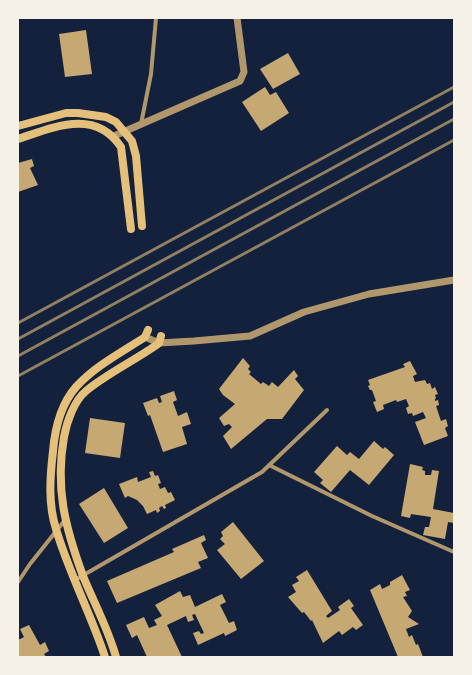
<!DOCTYPE html>
<style>
body{margin:0}
#map{position:relative;width:472px;height:675px;overflow:hidden;background:#14213d;font-family:Quicksand,sans-serif}
canvas{display:block}
.frame{position:absolute;inset:0;border:19px solid #f6f1e7;pointer-events:none}
</style>
<div id="map">
<canvas width="472" height="675"></canvas>
<div class="frame"></div>
</div>
<script>
const context = document.querySelector('canvas').getContext('2d');
context.lineJoin = 'round';
function fillPath(path, color) { context.fillStyle = color; context.fill(path, 'evenodd'); }
function trace(path, color, width, dash) { context.strokeStyle = color; context.lineWidth = width; context.lineCap = dash ? 'butt' : 'round'; context.setLineDash(dash || []); context.stroke(path); }
const building = new Path2D(`
 M86,30L92,74L65,77L59,34Z
 M288,53L300,74L273,89L260,69Z
 M265,87L270,95L276,92L289,113L261,131L242,102Z
 M32,159L34,166L30,168L38,185L18,192V163Z
 M243,358L250,366L248,369L251,372L249,374L261,384L263,382L269,386L272,382L278,387L294,370L298,376L295,379L304,390L282,419H267L231,449L223,436L232,427L229,424L224,426L219,418L235,404L223,395L219,389Z
 M410,361L417,374L413,376L415,382L425,380L427,384L430,383L432,389L435,387L438,394L435,395L436,398L435,399V401L438,400L439,405L436,406L441,421L446,419L448,426L445,428L448,436L424,445L415,422L426,418L423,412L413,416L412,413L408,414L406,408L409,406L406,399L397,402L396,400L383,405L384,409L377,412L373,402L376,401L372,390H370L368,386L370,385L368,380L405,367L403,364Z
 M174,391L177,400L173,402L178,416L187,412L191,424L182,427L187,444L163,452L150,415L148,416L143,403L157,398L159,403L162,402L160,396Z
 M90,418L125,423L120,458L85,453Z
 M374,441L383,449L385,447L394,455L369,485L350,470L331,492L320,483L323,480L314,472L337,446L347,455L350,452L359,459Z
 M410,464L423,467L422,470L425,471V475H431L432,470L439,471L433,509L454,513V523L448,522L445,539L423,535L425,527H429L431,517L411,514L410,518L401,516Z
 M153,471L155,476L158,475L161,483L158,484L160,489L165,487L168,493L171,492L175,500L165,505L166,508L164,509L162,506L159,508L160,511L157,513L156,510L147,514L143,506L137,500L128,496L125,498L119,484L137,477L138,482L151,477L149,472Z
 M104,488L128,528L104,543L79,504Z
 M233,522L264,561L241,579L217,550L225,544L220,539L223,536L221,532Z
 M204,535L206,540L201,543L208,558L198,562L201,568L117,603L107,581L174,552L172,549Z
 M307,570L332,611L326,616L328,618L340,610L338,607L349,599L354,606L351,608L363,625L356,630L353,627L342,635L339,631L323,643L312,620L311,621L304,612L302,613L288,597L296,592L292,585L299,581L296,577Z
 M402,575L410,590L405,592L407,596L403,597L412,611L408,617L419,624L406,629L409,637L412,635L416,645L418,644L423,657H398L370,590L380,584L382,589L390,585V582Z
 M180,591L183,597L190,595L195,607L222,594L226,602L220,605L229,623L234,621L237,630L225,636L224,633L198,645L193,633L199,631L201,634L204,633L195,614L192,615L194,620L188,622L186,616L167,625L182,657H147L137,635L132,638L126,625L144,617L149,628L157,625L154,620L162,616L155,605Z
 M29,625L40,645L45,642L49,651L44,654L46,657H18V640L24,637L20,629Z`);
const minor = new Path2D(`
 M141,124L151,74L156,18
 M269,465L372,516L454,552
 M75,580L262,472L327,410
 M18,582L30,564L65,520`);
const tertiary = new Path2D(`
 M114,136L240,81L244,72L237,18
 M145,337L159,343L194,341L250,336L304,312L369,294L454,280`);
const secondary = new Path2D(`
 M18,126L66,113H78L106,117L116,122L132,141L136,156L142,226
 M18,139C54,127 95,108 121,147L131,229
 M105,657C91,614 69,573 56,529C48,504 50,477 53,451C55,428 61,404 76,387C95,366 122,352 145,337L148,330
 M116,657C108,628 94,603 83,576C65,527 55,488 64,437C67,421 74,401 86,391C105,375 135,360 155,346L159,343L161,336`);
const rail = new Path2D(`
 M18,323L454,87
 M18,339L454,102
 M18,356L454,119
 M18,376L454,140`);
fillPath(building, '#c6a872');
trace(minor, '#b1986c', 4);
trace(tertiary, '#b1986c', 7);
trace(secondary, '#e5c07b', 8);
trace(rail, '#918062', 3);
</script>
